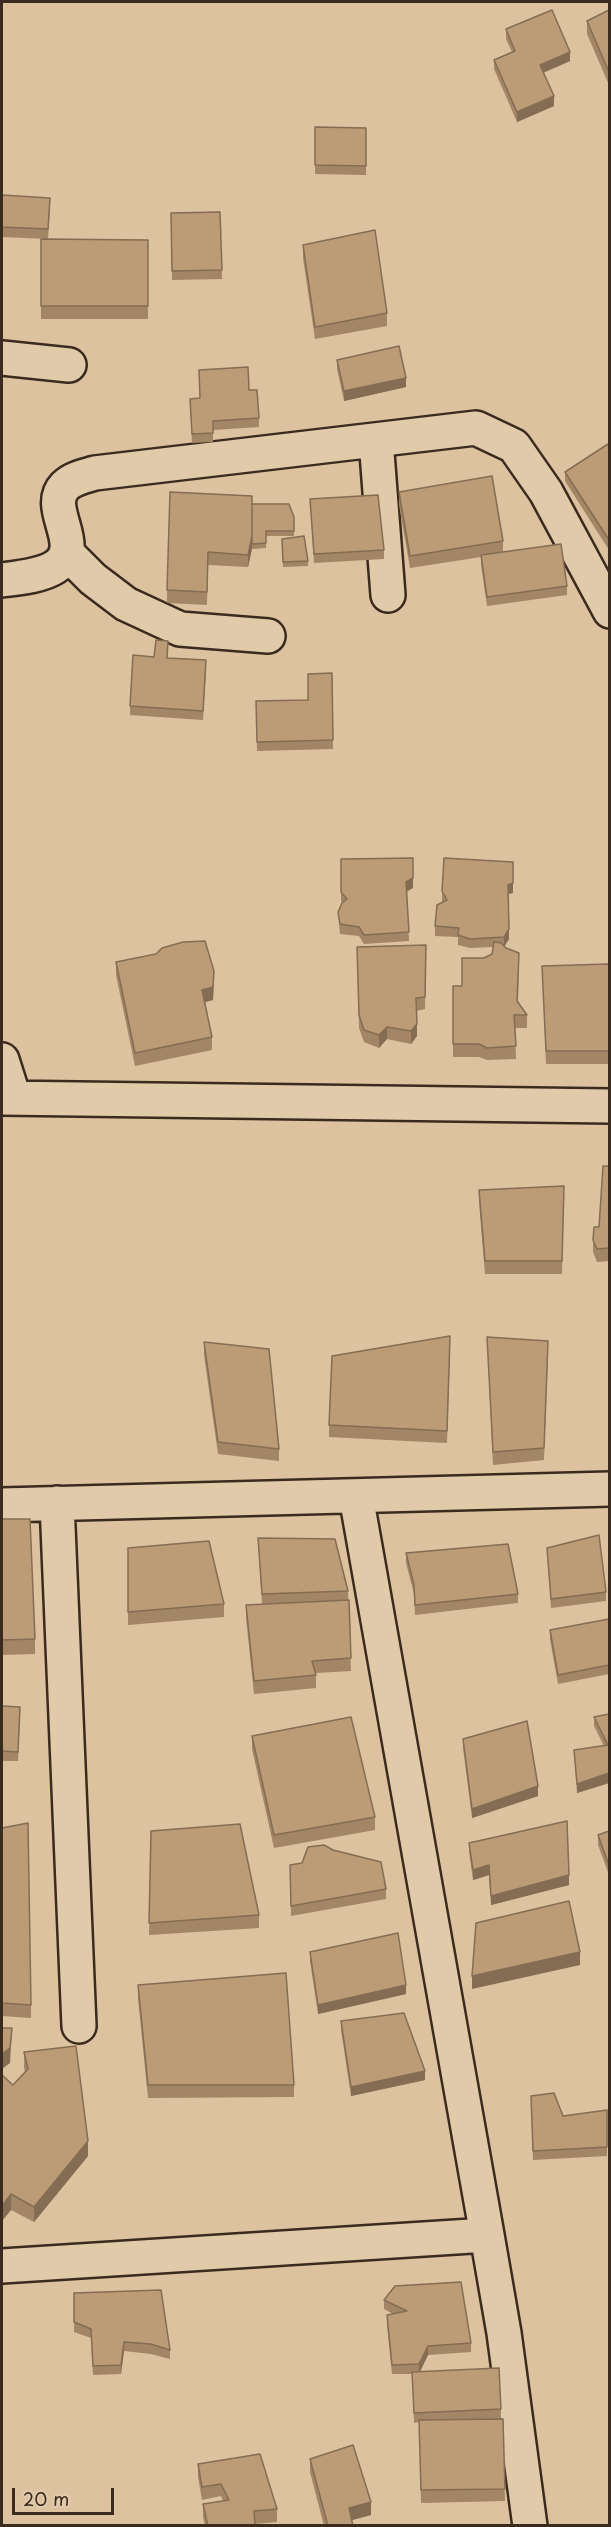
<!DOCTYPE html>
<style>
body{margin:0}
#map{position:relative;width:611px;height:2527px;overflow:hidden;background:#dcc29f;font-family:"Playpen Sans",sans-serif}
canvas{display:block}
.frame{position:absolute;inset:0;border:3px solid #3b2a1e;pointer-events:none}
.scale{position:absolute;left:12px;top:2488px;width:102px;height:27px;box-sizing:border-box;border:3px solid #3b2a1e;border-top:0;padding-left:8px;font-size:18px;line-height:21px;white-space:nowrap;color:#3b2a1e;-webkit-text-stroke:4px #e1caaa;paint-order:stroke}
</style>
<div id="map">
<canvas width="611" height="2527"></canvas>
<div class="frame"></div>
<div class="scale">20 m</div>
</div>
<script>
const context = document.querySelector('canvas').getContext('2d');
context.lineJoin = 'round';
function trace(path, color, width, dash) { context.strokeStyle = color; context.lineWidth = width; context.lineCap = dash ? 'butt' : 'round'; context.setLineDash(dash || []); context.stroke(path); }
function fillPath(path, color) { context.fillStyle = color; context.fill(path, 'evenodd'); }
const street = new Path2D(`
 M2,358L69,365
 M376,440L388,595
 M67,553L93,579L126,604L180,629L268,636
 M2,580C18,578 41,576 55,567C87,546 43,509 65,486C73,478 85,476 95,473L476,428L514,446L546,492L610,611
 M2,1060L14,1098
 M2,1098L610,1106
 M356,1496L487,2235L504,2333L530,2526
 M57,1503L79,2026
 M2,1505L610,1489
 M2,2266L487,2235`);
const wall = new Path2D(`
 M609,10V85L587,34V21Z
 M506,29L570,61L543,73L554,106L517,122L494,69V60L512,52L506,39Z
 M315,127L366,128V175L315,174Z
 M2,195L50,207L48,239L2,237Z
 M220,212L222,279L172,280L171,213Z
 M41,239L148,240V319H41Z
 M303,245L387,313V326L315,339L303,258Z
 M337,360L406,387L344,401L337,369Z
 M199,370L249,390L259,418V427L213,430V442L192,443L190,399L200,398Z
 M609,447V550L565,481V472Z
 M399,492L503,541V552L567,586V595L487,606L481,565V557L410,568L399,505Z
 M310,499L384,550V559L314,563Z
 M252,504L294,517V536H266V548L252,549L248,567L208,565L207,605L167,603V590Z
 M282,539L308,561V566L283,567Z
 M168,658L206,670L203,720L130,715V706Z
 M332,673L333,749L257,751L256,701L308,700Z
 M341,859L413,888L407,891L409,941L364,944L359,936L340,934L338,912L343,903L341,901Z
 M442,891L513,893L508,894L509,939L504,947L519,966L518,1001L527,1015V1028H515L516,1059L487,1060L479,1057H453V986H462L484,958L492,954L493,947L470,948L458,945V937L435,936V926L443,902L442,901Z
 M426,945L425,1009L416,1011L417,1036L411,1044L387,1039L379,1048L364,1042L359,1028L357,947Z
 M116,962L214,984L213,1000L205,1002L212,1037V1050L135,1066L116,975Z
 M609,964V1064H546L542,966Z
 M609,1166V1261L597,1262L593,1252V1240L599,1227Z
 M564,1186L562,1274H485L479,1202V1190Z
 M487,1337L548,1354L544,1460L493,1465Z
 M204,1342L279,1449V1461L218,1454L204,1355Z
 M450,1349L447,1443L329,1437V1425Z
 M2,1519L35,1639V1654L2,1655Z
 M258,1538L348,1591L351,1671L316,1673V1688L254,1694L246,1618V1605L322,1602L262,1604Z
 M128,1548L224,1604V1617L128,1625Z
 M547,1548L606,1592V1601L551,1608Z
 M406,1553L518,1594V1603L415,1615L414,1594L406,1563Z
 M609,1619V1674L558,1684L550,1639V1630Z
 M2,1706L20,1716L18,1761H2Z
 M609,1714V1783L577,1793L574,1750L604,1746L594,1726V1717Z
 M252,1736L375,1817V1830L274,1848L252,1749Z
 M463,1739L538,1796L472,1818L463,1748Z
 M2,1828L31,2005V2018L2,2016Z
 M151,1831L259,1915V1928L149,1935Z
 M609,1831V1875L598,1845V1835Z
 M469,1843L569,1885L491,1905L489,1875L473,1880L469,1852Z
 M290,1865L386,1889V1899L291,1916Z
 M310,1952L406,1994L318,2014L310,1961Z
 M608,1980H609V1996L608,1990Z
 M138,1985L294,2085V2097L148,2098L138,1998Z
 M341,2021L425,2080L351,2096L341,2030Z
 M24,2052L88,2156L34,2222L11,2210L2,2220V2075L13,2085L25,2072L24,2067Z
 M531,2096L563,2116L607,2110V2156L533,2160Z
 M395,2286L471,2343V2352L428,2355L420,2371L501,2409V2418L503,2419L505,2501L421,2503L419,2422L414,2423L412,2374H392L387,2325V2315L393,2314L384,2309V2300Z
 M74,2293L170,2350V2359L151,2354L124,2351L121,2374L93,2375L91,2338L74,2332Z
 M310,2459L371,2515L351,2520L353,2526H324L310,2472Z
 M198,2464L277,2509V2522L255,2524V2526H205L203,2517V2504L223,2501L221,2496L202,2500L198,2477Z`);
const shadedWall = new Path2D(`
 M570,52V61L540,74V65Z
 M554,96V106L517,122V112Z
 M406,378V387L344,401V391Z
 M252,536V549L248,567V555Z
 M413,878V888L406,892V882Z
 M513,883V893L508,894V885Z
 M509,929V939L504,947V937Z
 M214,971L213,1000L202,1003V990Z
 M417,1024V1036L411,1044V1031Z
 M387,1027V1039L379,1048V1035Z
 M609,1773V1783L577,1793V1784Z
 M538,1786V1796L472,1818V1809Z
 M489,1865V1875L473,1880V1870Z
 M569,1875V1885L491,1905V1896Z
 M580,1952V1965L472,1989V1976Z
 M406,1985V1994L318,2014V2005Z
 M12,2028L10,2063L2,2069V2054Z
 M425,2071V2080L351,2096V2087Z
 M88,2141V2156L34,2222V2207Z
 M11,2194V2210L2,2221V2206Z
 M124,2342V2351L121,2374V2365Z
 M428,2346V2355L419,2374V2364Z
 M371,2502V2515L349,2521V2508Z`);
const building = new Path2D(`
 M552,10L570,52L540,65L554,96L517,112L494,60L515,51L506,29Z
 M609,10V72L587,21Z
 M315,127L366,128V166L315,165Z
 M2,195L50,198L48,229L2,227Z
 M220,212L222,270L172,271L171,213Z
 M375,230L387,313L315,327L303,245Z
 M41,239L148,240V306H41Z
 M399,346L406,378L344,391L337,360Z
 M248,367L249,390H257L259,418L213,421V433L192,434L190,399L200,398L199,370Z
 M608,444L609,447V540L565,472Z
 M492,476L503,541L410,556L399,492Z
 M170,492L252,496V536L248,555L208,552L207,592L167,590Z
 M378,495L384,550L314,554L310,499Z
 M252,504H289L294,517V531H266V543L252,544Z
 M304,536L308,561L283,562L282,539Z
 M561,544L567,586L487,597L481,555Z
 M156,640L168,641L167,658L206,660L203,711L130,706L133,655L154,657Z
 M332,673L333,740L257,742L256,701L308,700V674Z
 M413,858V878L406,882L409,932L364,935L359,927L340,924L338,912L342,903L347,899L341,892V859Z
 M444,858L513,862V883L508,885L509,929L504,937L470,939L458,935L459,928L435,926L437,905L447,900L442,891Z
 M205,941L214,971L213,987L202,990L212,1037L135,1053L116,962L156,954L162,948L183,942Z
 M494,942L501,943L506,948L519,953L517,1001L527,1015H514L516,1046L487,1048L479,1044H453V986H462V958H484L492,954Z
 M426,945L425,997L416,998L417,1024L411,1031L387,1027L379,1035L364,1030L359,1015L357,947Z
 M609,964V1051H546L542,966Z
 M603,1166H609V1248L597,1249L593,1240L594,1227H599Z
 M564,1186L562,1261H485L479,1190Z
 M450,1336L447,1431L329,1425L332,1356Z
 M487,1337L548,1341L544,1448L493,1452Z
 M204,1342L269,1349L279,1449L218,1442Z
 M2,1519H30L35,1639L2,1640Z
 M599,1535L606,1592L551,1599L547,1548Z
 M258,1538L335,1539L348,1591L262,1594Z
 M209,1541L224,1604L128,1612V1548Z
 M508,1544L518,1594L415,1605L414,1585L406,1553Z
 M349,1600L351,1658L312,1661L316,1675L254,1681L246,1605Z
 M609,1619V1665L558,1675L550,1630Z
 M2,1706L20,1707L18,1752L2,1751Z
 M609,1714V1773L577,1784L574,1750L608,1745L594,1717Z
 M351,1717L375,1817L274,1835L252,1736Z
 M527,1721L538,1786L472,1809L463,1739Z
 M567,1821L569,1875L491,1896L489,1865L473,1870L469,1843Z
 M28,1823L31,2005L2,2003V1828Z
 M240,1824L259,1915L149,1923L151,1831Z
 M609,1831V1865L598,1835Z
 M324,1845L333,1850L381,1862L386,1889L291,1906L290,1865L302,1863L308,1847Z
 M569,1901L580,1952L472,1976L476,1923Z
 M398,1933L406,1985L318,2005L310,1952Z
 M286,1973L294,2085H148L138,1985Z
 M404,2013L425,2071L351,2087L341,2021Z
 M2,2028H12L10,2048L2,2054Z
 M76,2046L88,2141L34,2207L11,2194L2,2206V2075L13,2085L28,2069L24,2052Z
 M554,2093L563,2116L607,2110V2147L533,2151L531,2096Z
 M461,2282L471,2343L428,2346L419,2364L392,2365L387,2315L407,2311L384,2300L395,2286Z
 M161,2290L170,2350L151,2344L124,2342L121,2365L93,2366L91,2329L74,2322V2293Z
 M499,2368L501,2409L414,2413L412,2372Z
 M503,2419L505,2489L421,2490L419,2420Z
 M353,2445L371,2502L349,2508L353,2526H328L310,2459Z
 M260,2454L277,2509L254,2511L255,2526H208L203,2504L229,2500L221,2484L202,2487L198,2464Z`);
trace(street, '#3b2a1e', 38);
trace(street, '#e1caaa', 33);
fillPath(wall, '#a28665');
fillPath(shadedWall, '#846d53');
fillPath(building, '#bc9c76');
trace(building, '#846d53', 1.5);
</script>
